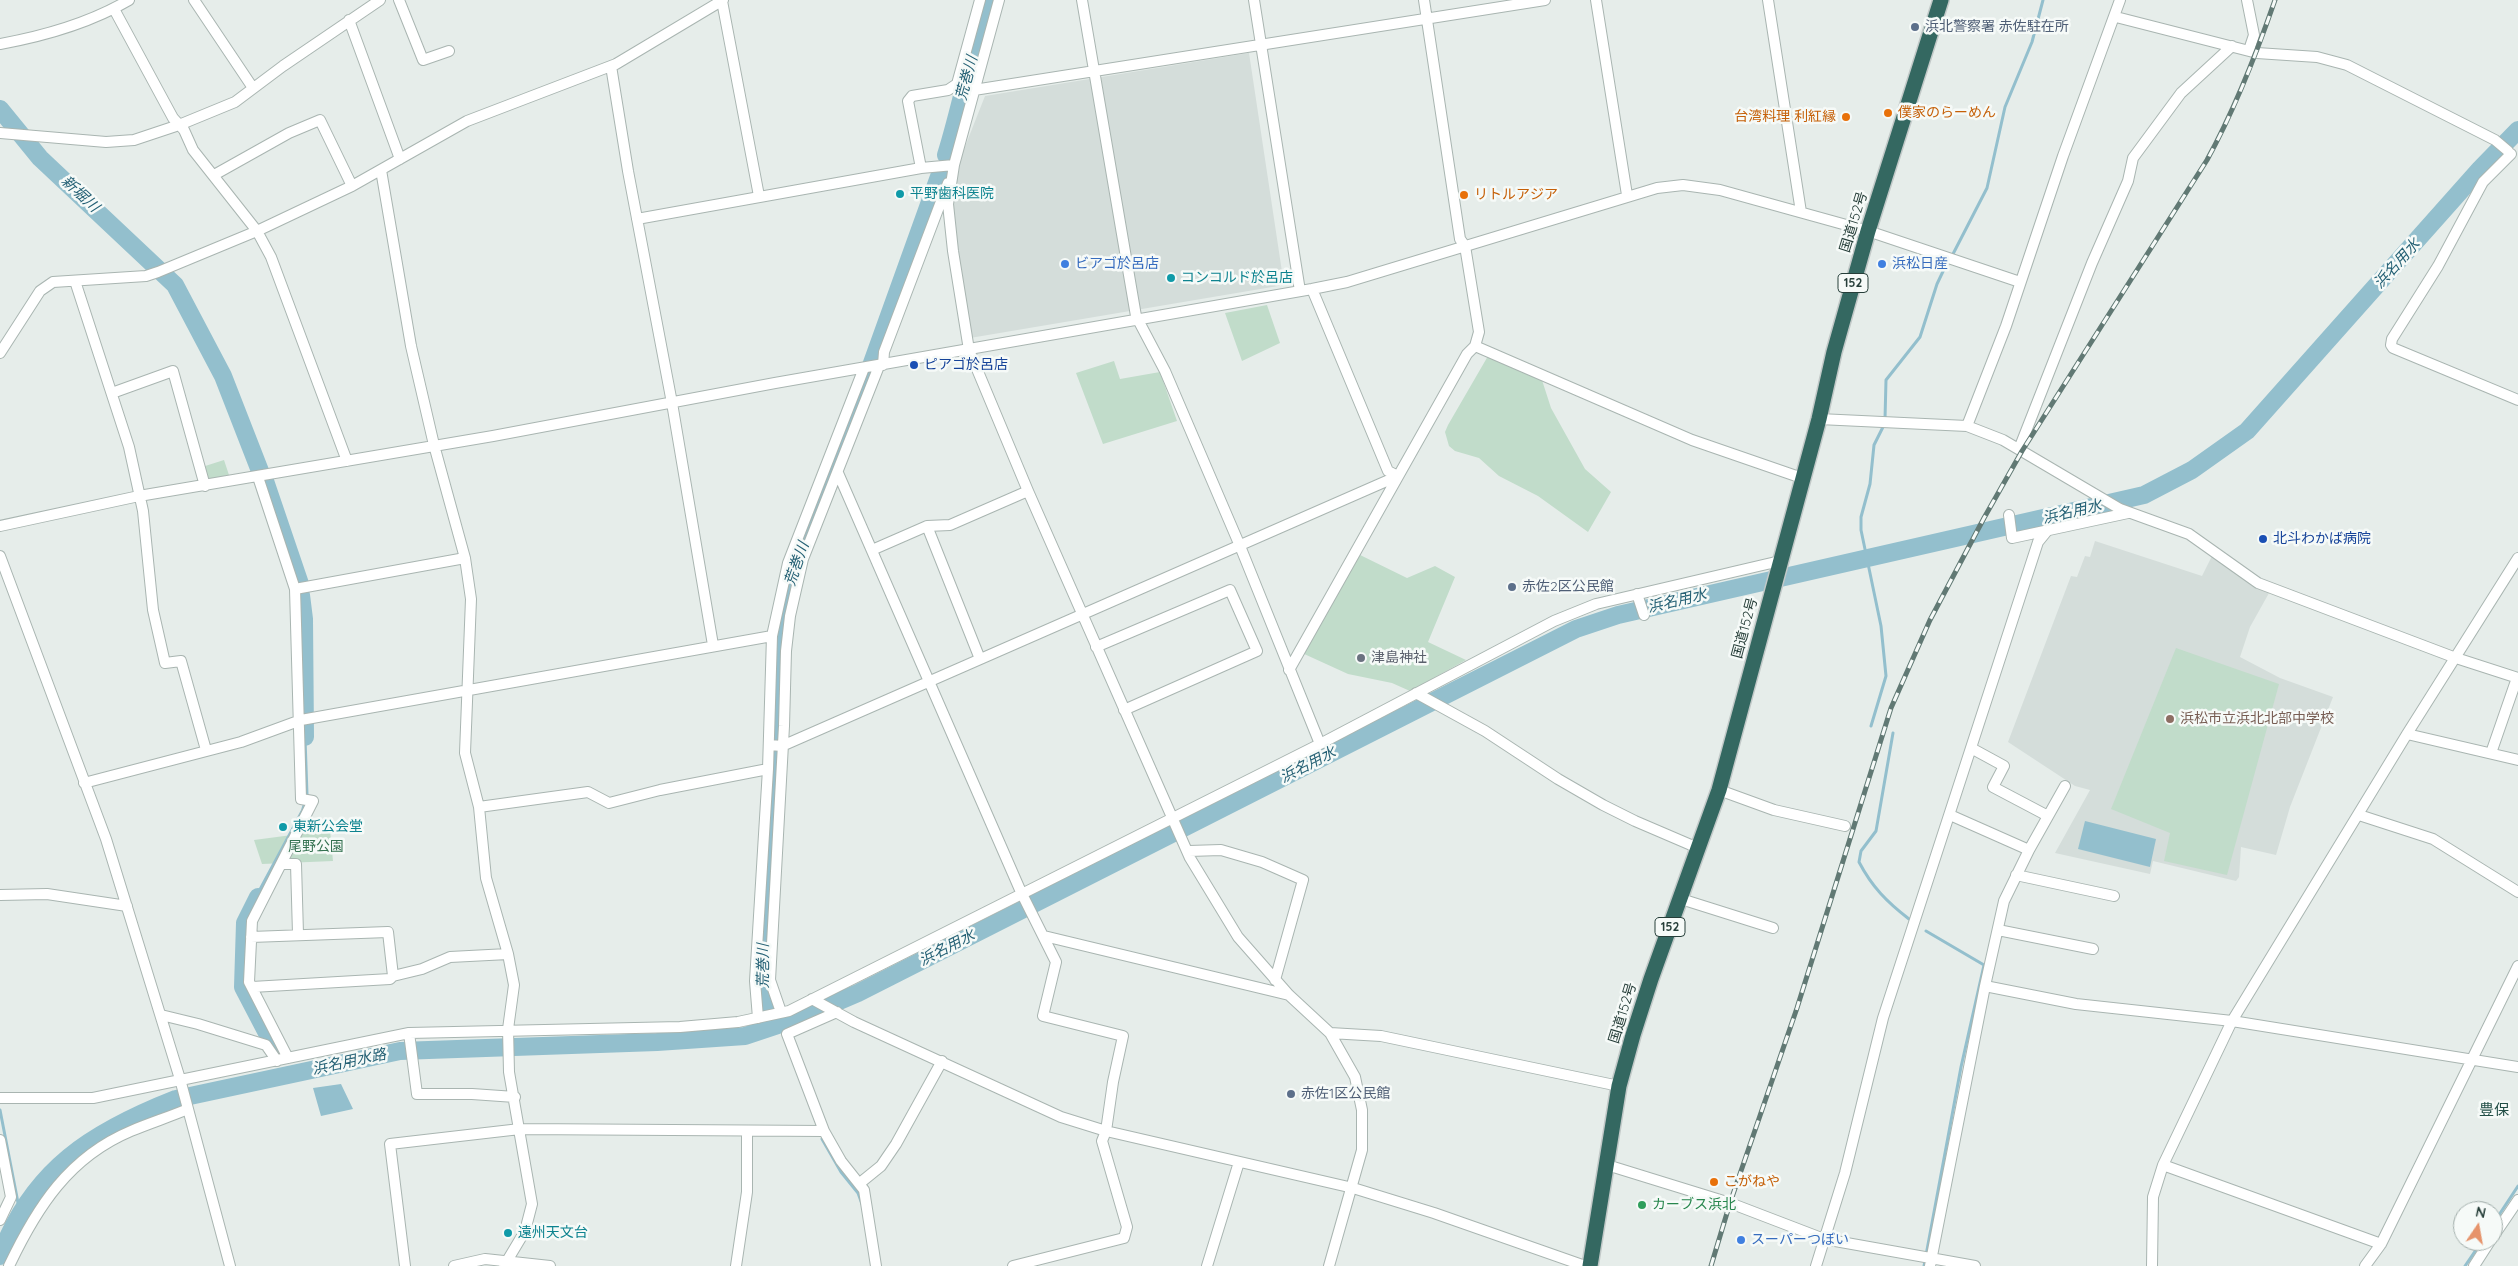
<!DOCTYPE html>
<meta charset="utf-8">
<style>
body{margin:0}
#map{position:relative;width:2518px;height:1266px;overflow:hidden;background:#e6edea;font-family:Quicksand,sans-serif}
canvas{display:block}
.north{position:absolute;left:2453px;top:1201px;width:50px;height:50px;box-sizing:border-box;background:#f6faf8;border:1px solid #a3afac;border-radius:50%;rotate:12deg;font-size:14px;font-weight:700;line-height:20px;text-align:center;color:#263e39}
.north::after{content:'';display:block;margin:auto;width:18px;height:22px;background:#e6936b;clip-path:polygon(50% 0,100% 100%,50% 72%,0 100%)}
</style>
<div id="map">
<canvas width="2518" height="1266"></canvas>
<div class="north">N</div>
</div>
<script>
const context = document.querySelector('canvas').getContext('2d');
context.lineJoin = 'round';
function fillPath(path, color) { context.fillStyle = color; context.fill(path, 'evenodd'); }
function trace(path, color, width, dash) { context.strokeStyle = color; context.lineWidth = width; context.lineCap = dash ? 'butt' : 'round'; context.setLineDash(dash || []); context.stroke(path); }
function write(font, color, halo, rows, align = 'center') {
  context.font = font + ' Quicksand,"Noto Sans JP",sans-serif'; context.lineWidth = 5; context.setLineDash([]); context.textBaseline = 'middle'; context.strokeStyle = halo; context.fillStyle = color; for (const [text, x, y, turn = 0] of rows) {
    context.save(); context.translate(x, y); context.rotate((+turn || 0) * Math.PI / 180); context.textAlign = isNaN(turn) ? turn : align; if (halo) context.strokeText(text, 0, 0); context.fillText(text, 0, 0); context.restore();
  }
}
const built = new Path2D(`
 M1249,53L1284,285L970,338L953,208L955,172L985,96Z
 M2095,541L2202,576L2212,556L2269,593L2250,627L2240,657L2280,678L2333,697L2290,807L2276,855L2241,847L2239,877L2236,881L2153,861L2150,874L2055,853L2090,790L2075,786L2008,742L2071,576L2077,577L2085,556L2090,557Z`);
const green = new Path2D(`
 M1267,305L1280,343L1242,361L1225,313Z
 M1488,356L1541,377L1551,408L1585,469L1611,492L1588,532L1538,496L1499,476L1479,458L1455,451L1449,446L1445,432L1448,425Z
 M1114,361L1120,379L1160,372L1177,421L1103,444L1076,373Z
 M224,460L229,475L205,480L202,467Z
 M1356,553L1407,578L1435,566L1455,577L1428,642L1466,660L1410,691L1392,683L1348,674L1302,653Z
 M2176,648L2279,684L2227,875L2164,861L2170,833L2111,809Z
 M330,830L333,861L262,864L254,840Z`);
const water = new Path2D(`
 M303,724H306L309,809L251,919L244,916L301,810L305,797Z
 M2085,821L2156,839L2150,867L2078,849Z
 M341,1084L353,1109L321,1116L313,1088Z`);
const stream = new Path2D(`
 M1953,254L1987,188L2005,107L2032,42L2043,0
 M1885,419L1886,380L1920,337L1937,284L1947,263
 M1871,726L1886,676L1881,626L1861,530V517L1870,484L1874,445L1884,425
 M1893,733L1876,831L1861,851L1859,862C1872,887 1887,902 1909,919
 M781,1024L784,1033
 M0,1110L20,1213
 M822,1139L841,1172L858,1193L862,1204
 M2493,1224L2518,1186
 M1924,1266L1961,1067L1984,965L1926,931
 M2465,1266L2482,1241`);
const river = new Path2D(`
 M0,109L40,158L175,285L223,376L260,471
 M946,155C962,104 971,51 988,0
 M265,481L300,584
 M301,595L304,619L305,737
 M258,897L245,923L243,987L279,1056
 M765,1010L760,982L767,915L780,656L787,588L808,527L868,374L941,171
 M0,1256C33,1169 92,1132 176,1099L400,1051L657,1042L745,1036L802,1017L858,993L1576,629L1618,615L2144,495L2192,470L2247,431L2480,169L2518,130`);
const minor = new Path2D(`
 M194,0L253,88
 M399,0L423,60L449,51
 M999,0L954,165L948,204L953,251L969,350L1028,491L1190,858L1238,937L1289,995L1330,1033L1355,1077L1362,1110V1150L1329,1266
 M1082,0L1136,316L1165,371L1240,546L1320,744
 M1254,0L1300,291
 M1596,0L1627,195
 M1768,0L1801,212
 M2247,0L2254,35L2249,50
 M722,1L759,196
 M114,9L173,118L184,130L193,150L257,231L271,257L347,461
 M2116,17L2257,53L2317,57L2347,65L2495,140L2508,151
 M349,20L400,159
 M0,44C44,36 90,23 129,0
 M611,66L628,171L672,403L713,645
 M974,90L1545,0
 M0,133L106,142L134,140L179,125L235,102L283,66L380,0
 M2511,154L2483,182L2438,266L2392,339L2391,345L2393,348L2518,400
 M921,168L908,101L912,96L948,90L957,84L980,0
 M381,170L411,346L434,445L465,558L471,599L465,753L479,807L486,878L508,954L514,985L508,1029L509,1072L532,1204L525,1231L504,1266
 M214,175L289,133L320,120L352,186
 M637,219L921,168L954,165
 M75,281L129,447L143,511L153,610L165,663L181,661L206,750
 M1475,346L1692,440L1802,478
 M0,353L40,291L53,282L146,276L158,272L257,231L352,186L467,121L616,64L723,0
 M883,365L884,352L948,183
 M112,393L173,371L205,486
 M1819,419L1967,426L2003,440L2120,509L2189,534L2258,583L2456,658L2518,678
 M1967,426L2006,326L2063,156L2120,0
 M2019,449L2092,263L2128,181L2133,158L2181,93L2232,46
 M838,473L1021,892L1056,962L1043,1016L1123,1036L1113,1082L1106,1131L1102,1141L1127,1227L1124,1238L1013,1266
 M258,477L295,589L301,799L313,801L252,921L249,982L288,1058
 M2009,515L2012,538L2128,513
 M0,526L139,496L493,436L775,383L1312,289L1347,282L1657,188L1683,185L1720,190L1868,231L2020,282
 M927,526L980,659
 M872,550L927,526L950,525L1028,491
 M0,556L106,839L180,1079L230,1266
 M295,589L465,558
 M1637,594L1644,615
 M1096,647L1230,590L1257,651L1124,710
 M1289,670L1467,354L1475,346L1479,332L1465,246L1460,239L1424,0
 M1416,693L1485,731L1558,779L1603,805L1635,821L1698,848
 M2407,734L2518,760
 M769,745L782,746L1398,476L1388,471L1312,289
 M1971,748L2004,766L1993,787L2048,816
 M2491,753L2517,678
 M84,783L241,742L301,720L772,636
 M1719,790L1774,810L1845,826
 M479,807L588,792L609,803L660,790L768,769
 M1950,815L2029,850
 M2359,815L2433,839L2518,892
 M1189,851L1221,850L1262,862L1303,880L1275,980
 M282,864H296L298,934
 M2016,875L2114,896
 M0,895L47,894L127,906
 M1681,899L1773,928
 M1998,930L2093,949
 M1044,936L1289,995
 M251,937L388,932L393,976L390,979L252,987
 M393,976L422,969L450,957L508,954
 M1985,986L2076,1004L2232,1021L2518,1067
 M812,999L854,1022L1061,1117L1106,1131L1353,1188L1434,1213L1585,1266
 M781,1012L770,980L784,726L786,651L790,616L803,559L879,366
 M837,1012L787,1034L824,1131L841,1161L864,1190L876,1266
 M161,1015L198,1024L266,1045L277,1061
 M758,1018L755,981L768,769L772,636L788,563L864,368
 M409,1033L417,1094H472L515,1097
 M1330,1033L1381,1036L1619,1086
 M0,1098H93L409,1033L680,1027L738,1022L789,1011L1320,744L1554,621L1596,604L1780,561
 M0,1140L11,1197L0,1220
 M1607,1165L1730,1203L1824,1239L1975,1266
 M2163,1165L2381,1244
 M860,1183L881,1166L896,1144L942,1061
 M2493,1237L2518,1200
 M9,1266C37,1207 69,1157 131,1131C150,1123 169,1117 188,1109
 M405,1266L390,1144L520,1129L824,1131
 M454,1266L485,1259L550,1266
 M736,1266L747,1192V1131
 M1207,1266L1239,1162
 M1816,1266L1845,1173L1883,1018L2038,542L2047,531
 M1930,1266L1985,986L2004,901L2029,850L2065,786
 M2152,1266L2153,1197L2163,1165L2232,1021L2407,734L2518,558
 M2365,1266L2381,1244L2518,966
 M2474,1266L2490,1241`);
const highway = new Path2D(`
 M1590,1266L1619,1086L1633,1035L1651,979L1719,790L1819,419L1834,352L1868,231L1941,0`);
const rail = new Path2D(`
 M1711,1266L1730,1203L1797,1008L1891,708L1930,620L1984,518L2022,451L2207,160C2235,109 2256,55 2275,0`);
const markers = [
 [1915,27,5,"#5c6f8a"],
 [1888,113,5,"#e8710a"],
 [1846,117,5,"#e8710a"],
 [900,194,5,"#0f9aa8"],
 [1464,195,5,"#e8710a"],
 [1065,264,5,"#3f7fe0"],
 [1882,264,5,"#3f7fe0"],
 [1171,278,5,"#0f9aa8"],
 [914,365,5,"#1a4fb4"],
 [2263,539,5,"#1a4fb4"],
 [1512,587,5,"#5c6f8a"],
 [1361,658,5,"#6b7280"],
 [2170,719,5,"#8d6e63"],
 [283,827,5,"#0f9aa8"],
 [1291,1094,5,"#5c6f8a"],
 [1714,1182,5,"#e8710a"],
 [1642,1205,5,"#2e9e5b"],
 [508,1233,5,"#0f9aa8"],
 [1741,1240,5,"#3f7fe0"]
];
const shields = [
 [1853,283,30],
 [1670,927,30]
];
const shieldNames = [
 ["152",1853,283],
 ["152",1670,927]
];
const serviceNames = [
 ["浜北警察署 赤佐駐在所",1925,27],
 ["赤佐2区公民館",1522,587],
 ["赤佐1区公民館",1301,1094]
];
const foodNames = [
 ["僕家のらーめん",1898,113],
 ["台湾料理 利紅縁",1836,117,"right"],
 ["リトルアジア",1474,195],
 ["こがねや",1724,1182]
];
const cultureNames = [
 ["平野歯科医院",910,194],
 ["コンコルド於呂店",1181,278],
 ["東新公会堂",293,827],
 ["遠州天文台",518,1233]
];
const streetNames = [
 ["国道152号",1854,222,-73],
 ["国道152号",1745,628,-75],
 ["国道152号",1623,1013,-73]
];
const shopNames = [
 ["ビアゴ於呂店",1075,264],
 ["浜松日産",1892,264],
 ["スーパーつぼい",1751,1240]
];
const transitNames = [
 ["ピアゴ於呂店",924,365],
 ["北斗わかば病院",2273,539]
];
const worshipNames = [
 ["津島神社",1371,658]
];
const educationNames = [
 ["浜松市立浜北北部中学校",2180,719]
];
const parkNames = [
 ["尾野公園",316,847]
];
const leisureNames = [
 ["カーブス浜北",1652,1205]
];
const waterNames = [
 ["荒巻川",967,78,-75],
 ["新堀川",80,194,43],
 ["浜名用水",2397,264,-48],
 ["浜名用水",2072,512,-13],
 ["荒巻川",797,564,-71],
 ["浜名用水",1677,601,-13],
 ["浜名用水",1308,765,-27],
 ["浜名用水",947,948,-27],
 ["荒巻川",763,966,-90],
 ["浜名用水路",349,1062,-12]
];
const neighbourhoodNames = [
 ["豊保",2494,1110]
];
fillPath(built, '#d4ddda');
fillPath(green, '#c1dcca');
fillPath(water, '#93bfcd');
trace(stream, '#93bfcd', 3);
trace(river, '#93bfcd', 18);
trace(minor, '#a9b5b1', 12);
trace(highway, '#c2c9c8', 18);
trace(minor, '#fff', 10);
trace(highway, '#346861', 15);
trace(rail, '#617974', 5);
trace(rail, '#f6faf8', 3, [9]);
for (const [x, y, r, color] of markers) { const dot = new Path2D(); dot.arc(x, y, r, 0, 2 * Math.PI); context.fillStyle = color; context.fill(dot); trace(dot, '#f6faf8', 2); }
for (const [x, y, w] of shields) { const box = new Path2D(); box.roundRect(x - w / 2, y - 9.5, w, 19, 4); context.fillStyle = '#f6faf8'; context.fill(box); trace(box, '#263e39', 1); }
write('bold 12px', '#263e39', null, shieldNames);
write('14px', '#4e5e75', '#f6faf8', serviceNames, 'left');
write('14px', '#c56008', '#f6faf8', foodNames, 'left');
write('14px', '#0d838f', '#f6faf8', cultureNames, 'left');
write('14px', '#263e39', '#f6faf8', streetNames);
write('14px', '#366cbe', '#f6faf8', shopNames, 'left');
write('14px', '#164399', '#f6faf8', transitNames, 'left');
write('14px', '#5b616d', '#f6faf8', worshipNames, 'left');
write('14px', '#785e54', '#f6faf8', educationNames, 'left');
write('14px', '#347150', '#f6faf8', parkNames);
write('14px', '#27864d', '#f6faf8', leisureNames, 'left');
write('italic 15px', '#256175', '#f6faf8', waterNames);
write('15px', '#234f47', '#f6faf8', neighbourhoodNames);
</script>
